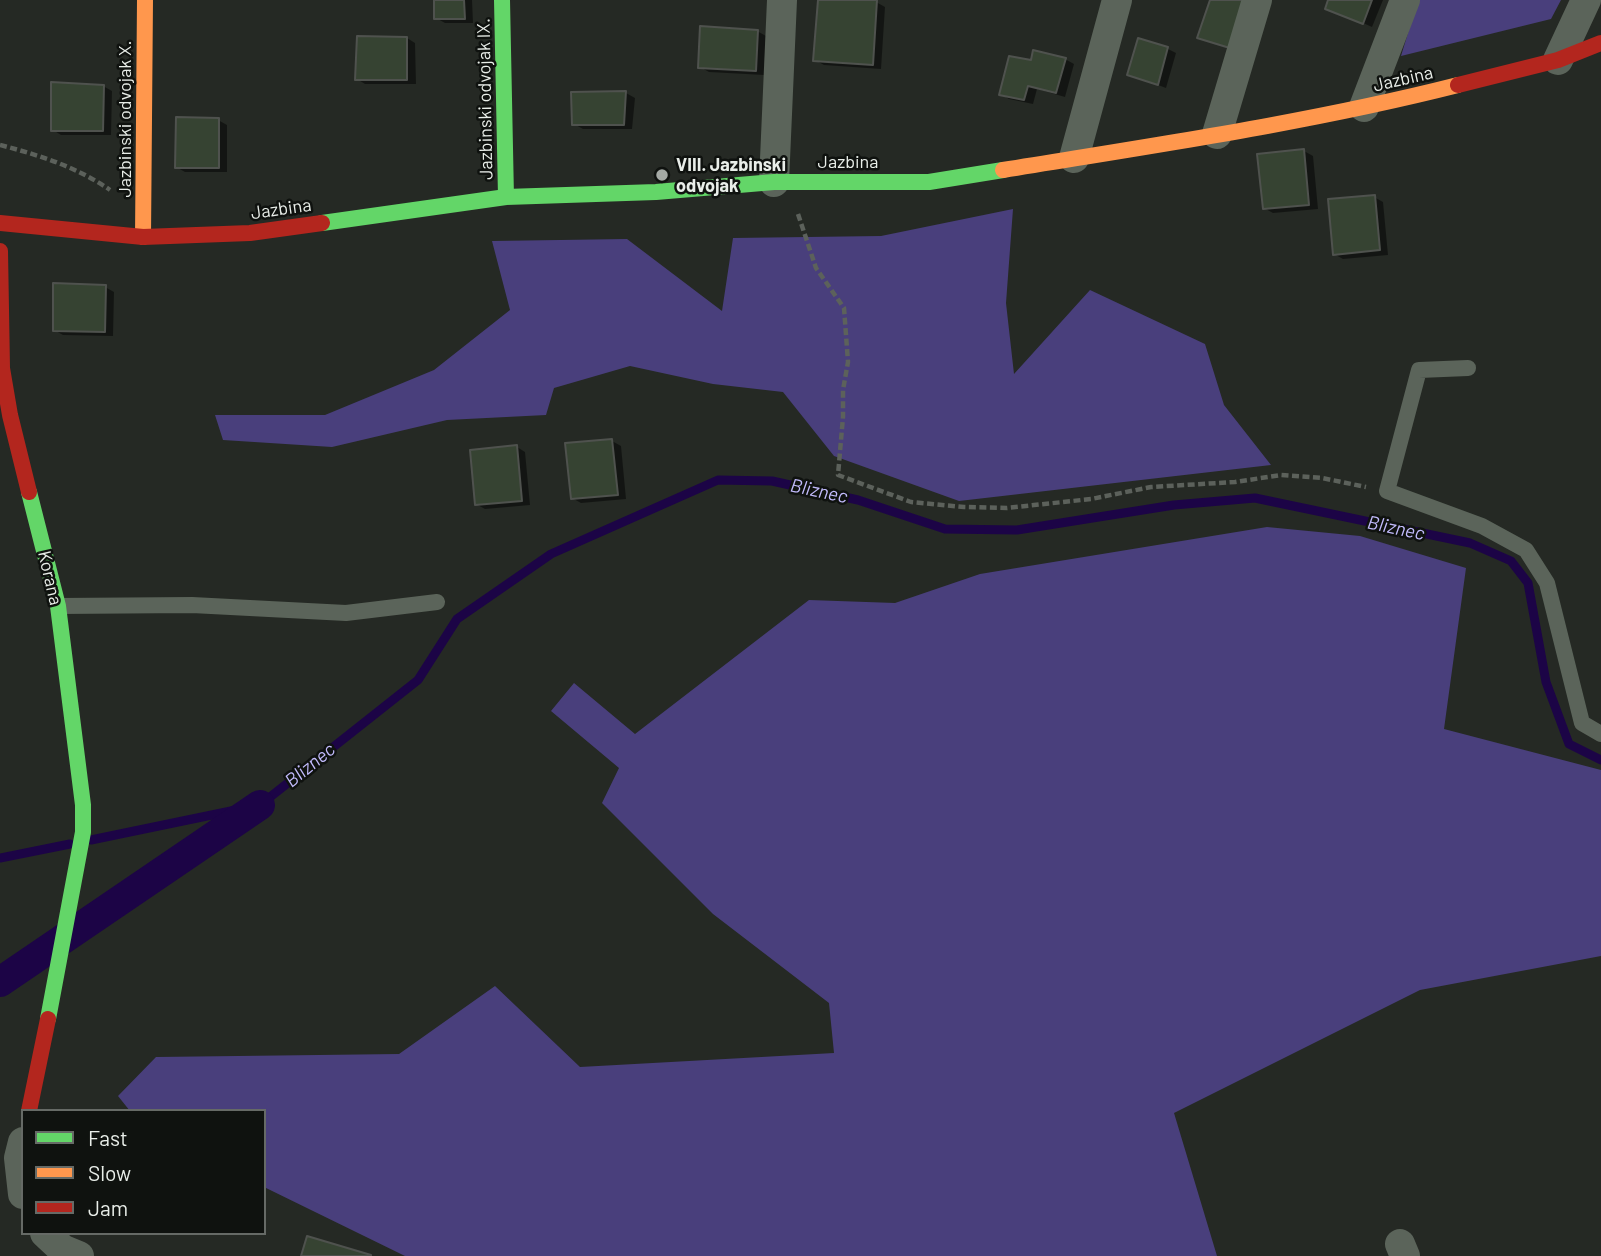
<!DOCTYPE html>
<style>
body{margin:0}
#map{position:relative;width:1601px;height:1256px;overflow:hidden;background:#252924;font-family:Barlow,sans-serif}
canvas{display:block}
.legend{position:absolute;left:21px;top:1109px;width:245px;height:126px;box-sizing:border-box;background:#0f120f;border:2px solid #666a66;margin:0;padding:9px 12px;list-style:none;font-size:21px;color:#e9eee9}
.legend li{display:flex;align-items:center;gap:14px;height:35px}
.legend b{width:35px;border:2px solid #666a66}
</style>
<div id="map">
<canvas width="1601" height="1256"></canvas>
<ul class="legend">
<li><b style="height:9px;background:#63d668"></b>Fast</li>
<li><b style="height:9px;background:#ff974d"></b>Slow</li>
<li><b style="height:9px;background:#b3261e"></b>Jam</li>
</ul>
</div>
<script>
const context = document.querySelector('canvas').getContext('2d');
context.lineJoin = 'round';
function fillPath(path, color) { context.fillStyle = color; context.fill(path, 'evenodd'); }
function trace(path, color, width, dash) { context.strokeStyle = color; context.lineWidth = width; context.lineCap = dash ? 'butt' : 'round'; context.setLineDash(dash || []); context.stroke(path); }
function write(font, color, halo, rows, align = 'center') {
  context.font = font + ' Barlow,sans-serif'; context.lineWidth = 5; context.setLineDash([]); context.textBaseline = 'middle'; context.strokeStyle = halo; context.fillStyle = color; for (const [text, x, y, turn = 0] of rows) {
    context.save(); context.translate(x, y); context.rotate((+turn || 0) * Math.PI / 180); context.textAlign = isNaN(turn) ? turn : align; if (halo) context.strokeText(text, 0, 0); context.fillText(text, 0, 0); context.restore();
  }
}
const green = new Path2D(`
 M1418,0H1561L1551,19L1401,56Z
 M1013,209L1006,303L1014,374L1090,290L1205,344L1224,405L1271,465L959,501L834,456L783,392L713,384L630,366L554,388L546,415L447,420L332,447L223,440L215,415H325L434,370L510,310L492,241L627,239L722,311L733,238L881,236Z
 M1267,527L1360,536L1466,568L1444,729L1601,770V956L1420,990L1174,1113L1217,1256H405L264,1187V1111H130L118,1096L156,1057L399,1054L495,986L580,1067L834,1053L829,1003L713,914L602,803L619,768L551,711L574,683L635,734L809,600L895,603L980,574Z`);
const shadow = new Path2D(`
 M436,0H472L473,23H445L436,18Z
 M820,0L876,2L885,7L881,69L824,65L815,60Z
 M1330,0H1383L1372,27L1334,10Z
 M757,31L766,36L764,75L709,72L700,67Z
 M407,38L415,43L416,84H365L357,79Z
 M1140,40L1168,49L1176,53L1166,88L1129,74Z
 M1065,59L1074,64L1065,97L1037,89L1033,104L1009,99L1001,94L1033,62Z
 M103,86L112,91L111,135H61L53,130Z
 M626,93L635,98L632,129H583L574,124L573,94Z
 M218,120L227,125V172H185L176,167Z
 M1304,151L1313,156L1318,209L1273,213L1264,208Z
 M1374,197L1383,202L1388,255L1343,259L1334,254Z
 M105,287L114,292L113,336L63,335L54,330Z
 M612,441L621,446L626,499L581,503L572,498Z
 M517,447L525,452L530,505L485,509L476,504Z`);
const stream = new Path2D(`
 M91,840L260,805L418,680L457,619L551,554L718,480L772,481L858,500L945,529L1017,530L1174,505L1255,498L1470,543L1511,561L1528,583L1546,682L1569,744L1601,760
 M0,858L70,844`);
const canal = new Path2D(`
 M0,982L260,805`);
const building = new Path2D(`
 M434,0H464L465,19H434Z
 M818,0H877L873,65L813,61Z
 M1210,0H1248L1233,49L1197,38Z
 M1328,0H1372L1363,24L1325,9Z
 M700,26L758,30L756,71L698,68Z
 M357,36L407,37V80H355Z
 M1138,38L1168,47L1158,85L1127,75Z
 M1033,50L1066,58L1056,93L1028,86L1024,100L999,95L1009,56L1031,60Z
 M51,82L104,85L103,131H51Z
 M626,91L624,125H572L571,92Z
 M176,117L219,118V168H175Z
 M1304,149L1309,205L1263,209L1257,154Z
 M1375,195L1380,250L1333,255L1328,199Z
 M53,283L106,285L105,332L53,331Z
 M612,439L618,495L571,499L565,443Z
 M517,445L522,501L475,505L470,450Z
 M307,1236L371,1255V1256H301Z`);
const path = new Path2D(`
 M0,145C39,155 77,167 110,190
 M798,214L816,268L844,308L848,362L843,390V417L838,475L911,502L964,507L1007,508L1091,499L1151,487L1235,482L1281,475L1322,478L1366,487`);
const lane = new Path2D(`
 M1468,368L1419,370L1387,491L1482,526L1526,550L1547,583L1582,723L1601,734
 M58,606L192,605L346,613L437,602`);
const street = new Path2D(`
 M1558,60L1586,0
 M1364,107L1405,0
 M1217,134L1257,0
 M1074,158L1117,0
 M774,182L782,0
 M23,1142L19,1158L23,1194
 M45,1233L62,1249L79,1256
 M1400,1244L1405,1256`);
const fast = new Path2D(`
 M502,0L506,197
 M322,223L506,197L656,192L774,182H929L1003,170
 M29,492L58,606L83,805V832L48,1019`);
const slow = new Path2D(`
 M1003,170C1155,145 1308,123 1458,85
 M143,237L145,0`);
const jam = new Path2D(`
 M1458,85L1558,60L1601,43
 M0,223L143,237L250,233L322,223
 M0,251L2,368L10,415L29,492
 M29,1111L48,1019`);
const markers = [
 [662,175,7,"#a4a9a4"]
];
const streetNames = [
 ["Jazbina",1403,79,-13],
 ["Jazbinski odvojak IX.",485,99,-91],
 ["Jazbinski odvojak X.",125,119,-90],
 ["Jazbina",848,162],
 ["Jazbina",281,209,-8],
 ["Korana",50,578,77]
];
const poiNames = [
 ["VIII. Jazbinski",676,165],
 ["odvojak",676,186]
];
const waterNames = [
 ["Bliznec",819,491,12],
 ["Bliznec",1396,528,12],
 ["Bliznec",310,765,-39]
];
fillPath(green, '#493f7c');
fillPath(shadow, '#0007');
trace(stream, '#1c0446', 9);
trace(canal, '#1c0446', 30);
fillPath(building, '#364332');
trace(building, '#4f524e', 2);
trace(path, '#5c615b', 4.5, [7, 3.5]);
trace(lane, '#5b645a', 16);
trace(street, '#5b645a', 30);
trace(fast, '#63d668', 16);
trace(slow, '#ff974d', 16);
trace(jam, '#b3261e', 16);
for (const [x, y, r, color] of markers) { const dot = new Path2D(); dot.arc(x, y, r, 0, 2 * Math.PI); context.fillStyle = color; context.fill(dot); trace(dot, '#0f120f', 2.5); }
write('18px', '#e9eee9', '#0f120f', streetNames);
write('bold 18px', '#e9eee9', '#0f120f', poiNames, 'left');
write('italic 19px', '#c2bbfc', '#0f120f', waterNames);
</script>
